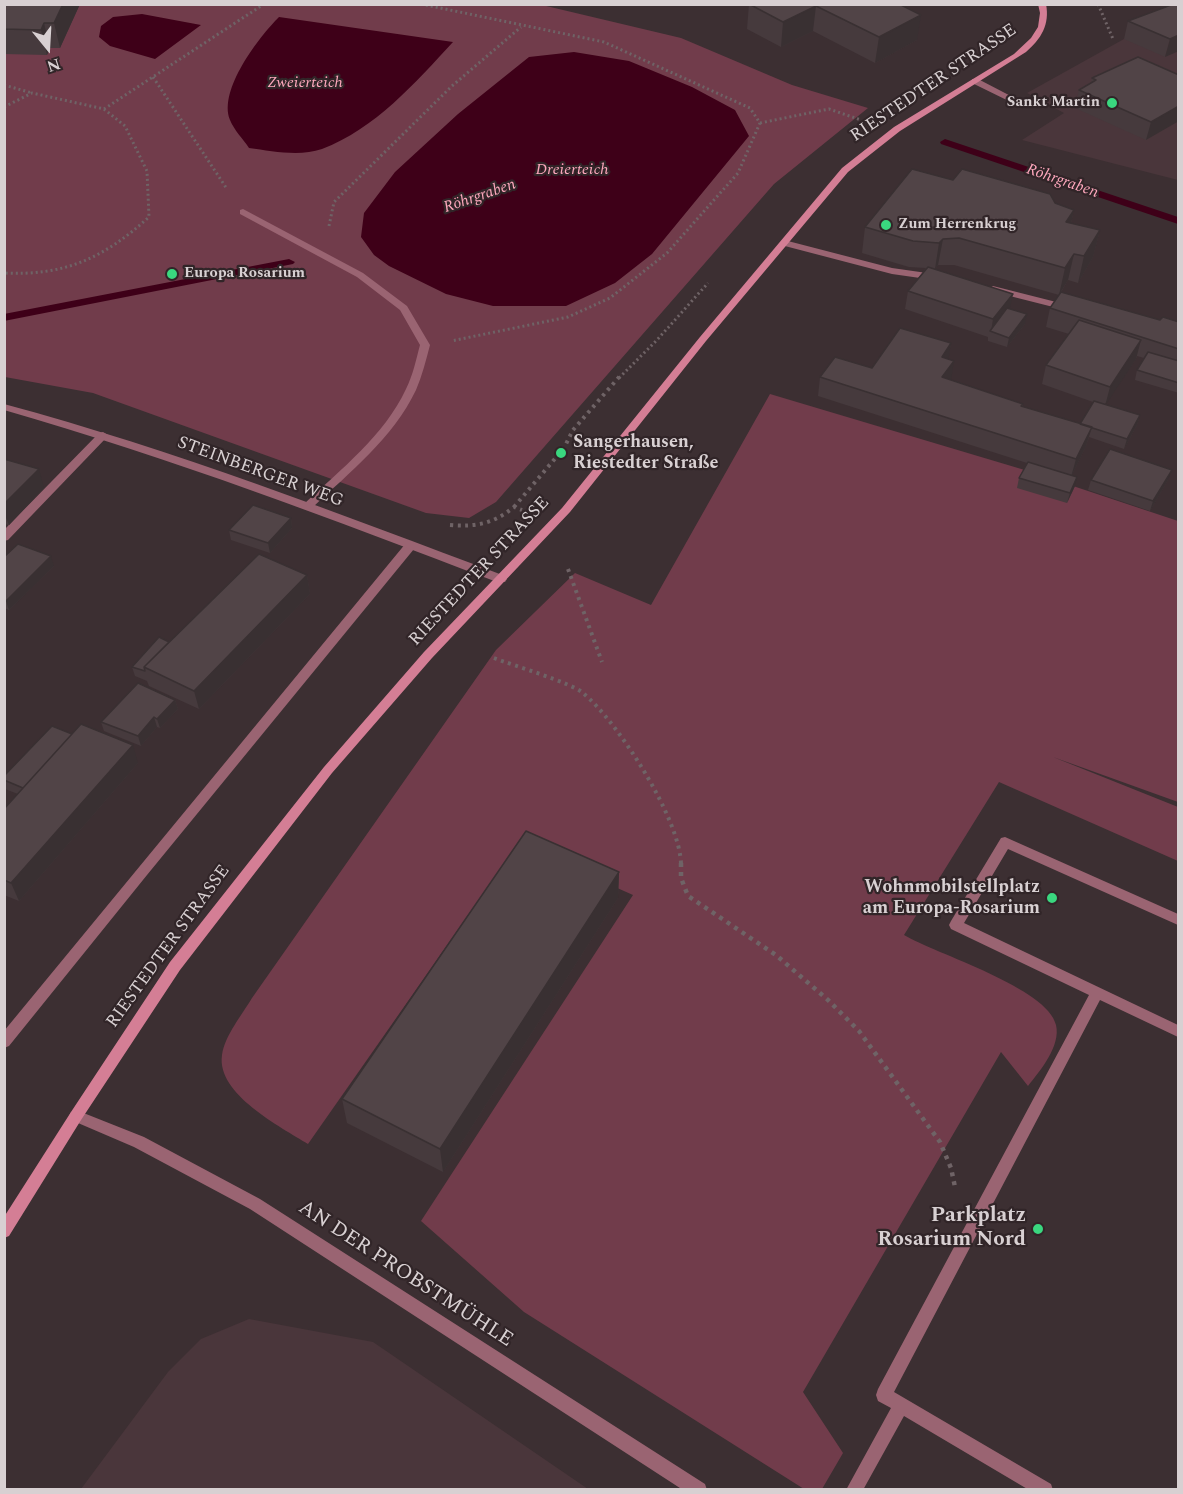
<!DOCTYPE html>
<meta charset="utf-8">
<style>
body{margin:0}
#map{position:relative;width:1183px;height:1494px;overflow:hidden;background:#3c2f32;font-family:Spectral,serif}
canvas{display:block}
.frame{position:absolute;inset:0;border:6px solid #d8d0d2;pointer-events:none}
.north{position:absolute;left:18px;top:18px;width:60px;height:60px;-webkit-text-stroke:4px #312528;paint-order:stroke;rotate:162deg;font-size:16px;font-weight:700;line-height:24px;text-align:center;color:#d8d0d2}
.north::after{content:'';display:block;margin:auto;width:21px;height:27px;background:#d8d0d2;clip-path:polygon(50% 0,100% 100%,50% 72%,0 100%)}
</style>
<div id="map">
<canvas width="1183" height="1494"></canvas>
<div class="frame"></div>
<div class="north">N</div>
</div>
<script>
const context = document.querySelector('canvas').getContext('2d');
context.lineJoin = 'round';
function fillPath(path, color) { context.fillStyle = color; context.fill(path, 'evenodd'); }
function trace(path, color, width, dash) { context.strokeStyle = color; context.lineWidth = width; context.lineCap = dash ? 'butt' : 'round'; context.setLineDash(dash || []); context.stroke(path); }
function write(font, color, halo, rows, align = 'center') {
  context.font = font + ' Spectral,serif'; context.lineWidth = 4.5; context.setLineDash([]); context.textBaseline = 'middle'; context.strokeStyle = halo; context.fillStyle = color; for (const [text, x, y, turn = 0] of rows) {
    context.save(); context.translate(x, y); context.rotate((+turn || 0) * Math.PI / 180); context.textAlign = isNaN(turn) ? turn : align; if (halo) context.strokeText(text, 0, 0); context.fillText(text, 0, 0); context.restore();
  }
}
const built = new Path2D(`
 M1178,16V180L1022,140L1064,113L1027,93L1124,39Z
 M249,1319L373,1342L588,1489H81L168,1372L201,1339Z`);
const green = new Path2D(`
 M4,5H542L681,38L792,85L868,108L774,184L496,502L469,518L426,513L93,393L5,377Z
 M770,394L1028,471L1178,521V802L1053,757L1178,807V861L999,782L904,935C936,954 1048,988 1056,1025C1061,1046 1040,1071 1028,1086L1001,1052L803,1392L843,1453L822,1489H804L524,1312L421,1221L633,895L518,844L308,1144C281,1127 216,1094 222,1055C225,1035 242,1015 252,998L496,650L575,573L651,605Z`);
const water = new Path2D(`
 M142,14L201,25L155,59L110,46L99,37L101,26L113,17Z
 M279,17L453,42C415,83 375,129 322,149C299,157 272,151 249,148C243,139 234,130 230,120C218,90 259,37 279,17Z
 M574,52L629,61L692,87L735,110L749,136L652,254L615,283L566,306H493L446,294L389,266L374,255L361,237L364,213L395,172L458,114L529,57Z`);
const stream = new Path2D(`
 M945,139L1178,217V224L941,144L940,142Z
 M289,259L295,262L293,264L4,321V314Z`);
const pathFar2 = new Path2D(`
 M421,4L604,42L750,108L760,123L738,173L667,253L610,298L568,317L451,341
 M1098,4L1113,39
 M153,77L227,189
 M4,85L32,93
 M4,107L32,93L104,109L125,126L147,171L149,217C104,258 65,276 4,273
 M104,109L264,4
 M760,123L829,109L861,120
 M329,226L334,202L452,86L521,27
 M619,378L657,340L708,283`);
const pathFar1 = new Path2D(`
 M514,507L564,448L573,430L620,376
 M450,525C476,527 493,524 514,507L522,510
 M568,569L602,662
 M494,658C512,665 572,683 583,693C618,722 681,820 681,865`);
const path = new Path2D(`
 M681,863V878L688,896L776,955L828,1000L859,1031L940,1142L951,1168L955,1187`);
const service = new Path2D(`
 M972,79H978L1028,105L1021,107L972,83Z
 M243,209L363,273L407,306L430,345C426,360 422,376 416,390C393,438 350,472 312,508H304L303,506L304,504C341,469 384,436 406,389C413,375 416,360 420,345L400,310L357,277L240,214V210Z
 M784,240L892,268L934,274L939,277L934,280L892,274L781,245V241Z
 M993,286L1072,306L1074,308L1069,311L990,291L988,289Z
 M103,432L108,435L107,437L8,540L4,541V530L99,433Z
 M410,542L415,546L414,549L147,875L9,1046L4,1048V1031L406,543Z
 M1005,837L1178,914V925L1008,849L964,923L1178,1025V1037L1100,1000L894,1392L1051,1484L1053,1490H1029L904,1416L863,1490H846L891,1408L878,1401L876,1395L878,1389L1089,995L951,929L949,925L951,921L1001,838Z`);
const minor = new Path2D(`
 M4,404C175,450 340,514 505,576L507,579L505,582H497C334,520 172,458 4,410Z`);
const tertiary = new Path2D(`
 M76,1110L144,1137L260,1199L705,1484L707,1490H683L250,1209L134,1147L71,1120L69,1116L71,1112Z`);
const secondary = new Path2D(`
 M1038,4H1046C1050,25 1041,39 1026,52L900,131L848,172L706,341L570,512L432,658L332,773L180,970L81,1120L9,1236L4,1238V1217L71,1112L170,962L324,767L424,652L562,508L700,337L842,168L894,127L1014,54L1031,38L1038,27L1040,13Z`);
const wall = new Path2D(`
 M4,4H80L60,48H50L47,55L4,54Z
 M749,4H899L917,40L875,63L813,31L781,47L747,29Z
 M1167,4H1179L1165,57L1124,39L1128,21L1167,7Z
 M1179,75L1146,140L1075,108L1079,90L1091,83L1092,78Z
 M953,180L1055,203L1074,210L1071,223L1100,230L1093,257L1078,283L1068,280L1060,294L1160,320L1179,322V393L1135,380L1137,370L1144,358L1137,356L1136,359L1105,404L1140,415L1137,425L1124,449L1089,437L1086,446L1072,475L1075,486L1067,503L1017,488L1019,478L1027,463L818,396L820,377L872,368L951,343L948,359L951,380L1023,404V407L1080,424L1093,402L1042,384L1046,365L1069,334L1046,327L1050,308L1059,295L954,265H938L935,269L1010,309L1025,324L1007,347L988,341V337L905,309L908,291L926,268L909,267L862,253L865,227Z
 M4,459L44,488L9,525L4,524Z
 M1091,480H1168L1150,511L1088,490Z
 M291,518L292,528L270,553L231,540L229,530Z
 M4,557L54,566L9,610L4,608Z
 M307,575L310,594L199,709L149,686L147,681L135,676L132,667L169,642Z
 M175,700L178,709L160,728L157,727L141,746L104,731L101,722Z
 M138,763L19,901L4,895V809L18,794L5,789L4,786V776Z
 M619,872L618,898L443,1172L347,1123L342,1099Z`);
const shadedWall = new Path2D(`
 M63,4H80L60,48L54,23Z
 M816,6L813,31L781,47L783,22Z
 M921,15L917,40L875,63L879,37Z
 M44,23L50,48L47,55L41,30Z
 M1179,35V51L1165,57L1170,39Z
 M1179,106V121L1146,140L1151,122Z
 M1074,210L1068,236L1066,222Z
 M1100,230L1093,257L1078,283L1084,256Z
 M943,239L938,265L935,269L939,243Z
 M1074,254L1068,280L1059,295L1065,268Z
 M1013,294L1009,313L991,332L993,319Z
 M1027,314L1025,324L1007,347L1009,338Z
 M1141,340L1136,359L1105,406L1110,387Z
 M951,343L948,362L942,357Z
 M954,361L951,380L942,377Z
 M1140,415L1137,425L1124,449L1127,439Z
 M1092,427L1086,446L1071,477L1076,459Z
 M39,469L44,488L9,525L4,513V504Z
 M1172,470L1168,480L1150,511L1153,501Z
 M1077,477L1075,486L1067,503L1070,493Z
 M291,518L292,528L270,553L268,543Z
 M51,556L54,566L9,610L6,601Z
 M307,575L310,594L199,709L194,691Z
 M175,700L178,709L160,728L157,719Z
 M154,717L157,727L141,746L138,736Z
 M133,745L138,763L19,901L11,883Z
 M619,872L618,898L443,1172L440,1149Z`);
const building = new Path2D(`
 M4,4H63L54,23H44L41,30L4,29Z
 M749,4H899L921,15L879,37L816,6L783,22Z
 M1170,4H1179V35L1170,39L1128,21L1171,5Z
 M1138,57L1179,75V106L1151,122L1079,90L1096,80L1092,78Z
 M912,169L953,180L962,169L1050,194L1055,203L1074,210L1066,222L1100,230L1084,256L1074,254L1065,268L959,238L943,239L939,243L913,241L865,227Z
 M928,267L1013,294L993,319L908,291Z
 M1061,292L1160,320L1163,317L1179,322V349L1050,308Z
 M1007,308L1027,314L1009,338L990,331Z
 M1079,320L1141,340L1110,387L1046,365Z
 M900,328L951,343L942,357L954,361L942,377L1023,404L1021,406L1092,427L1076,459L820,377L835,357L872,368Z
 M1148,352L1179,361V383L1137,370Z
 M1094,401L1140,415L1127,439L1080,424Z
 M1110,449L1172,470L1153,501L1091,480Z
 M4,459L39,469L4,504Z
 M1028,462L1077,477L1070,493L1019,478Z
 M253,505L291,518L268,543L229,530Z
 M18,544L51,556L6,601L4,600V557Z
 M259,554L307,575L194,691L144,667Z
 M159,637L169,642L144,667L145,671L132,667Z
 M138,683L175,700L157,719L154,717L138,736L101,722Z
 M81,724L133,745L11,883L4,880V809Z
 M52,726L72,734L23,788L4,780V776Z
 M526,831L619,872L440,1149L342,1099Z`);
const markers = [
 [1112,103,6,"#3ad77f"],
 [886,225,6,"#3ad77f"],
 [172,274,6,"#3ad77f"],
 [561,453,6,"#3ad77f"],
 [1052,898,6,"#3ad77f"],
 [1038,1229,6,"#3ad77f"]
];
const farPoinames = [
 ["Sankt Martin",1100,103,"right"],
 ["Zum Herrenkrug",898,225],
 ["Europa Rosarium",184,274]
];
const farWaternames = [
 ["Zweierteich",305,84],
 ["Dreierteich",572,171],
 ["Röhrgraben",1062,182,19],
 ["Röhrgraben",480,197,-19]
];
const streetNames = [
 ["RIESTEDTER STRASSE",934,84,-34],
 ["STEINBERGER WEG",260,473,20],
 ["RIESTEDTER STRASSE",480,572,-47],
 ["RIESTEDTER STRASSE",169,947,-54]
];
const poiNames = [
 ["Sangerhausen,",573,443],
 ["Riestedter Straße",573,464],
 ["Wohnmobilstellplatz",1040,888,"right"],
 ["am Europa-Rosarium",1040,909,"right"]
];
const nearPoinames = [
 ["Parkplatz",1026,1217],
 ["Rosarium Nord",1026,1241]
];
const nearStreetnames = [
 ["AN DER PROBSTMÜHLE",405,1275,33]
];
fillPath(built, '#4a363b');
fillPath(green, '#713c4b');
fillPath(water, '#3e0018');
fillPath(stream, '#3e0018');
trace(pathFar2, '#6f6366', 3, [2, 3]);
trace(pathFar1, '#6f6366', 4, [3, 4.5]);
trace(path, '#6f6366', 4.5, [4, 5]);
fillPath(service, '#9a6472');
fillPath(minor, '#9a6472');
fillPath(tertiary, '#9a6472');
fillPath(secondary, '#d47e95');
fillPath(wall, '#463a3d');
fillPath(shadedWall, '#393032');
fillPath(building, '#514447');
trace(building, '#393032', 1.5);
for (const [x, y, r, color] of markers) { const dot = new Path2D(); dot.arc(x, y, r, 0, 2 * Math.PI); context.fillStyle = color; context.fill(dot); trace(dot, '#312528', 2); }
write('bold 15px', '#d8d0d2', '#312528', farPoinames, 'left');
write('italic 16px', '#fea8bd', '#312528', farWaternames);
write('18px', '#d8d0d2', '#312528', streetNames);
write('bold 18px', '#d8d0d2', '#312528', poiNames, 'left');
write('bold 21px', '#d8d0d2', '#312528', nearPoinames, 'right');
write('21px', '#d8d0d2', '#312528', nearStreetnames);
</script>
